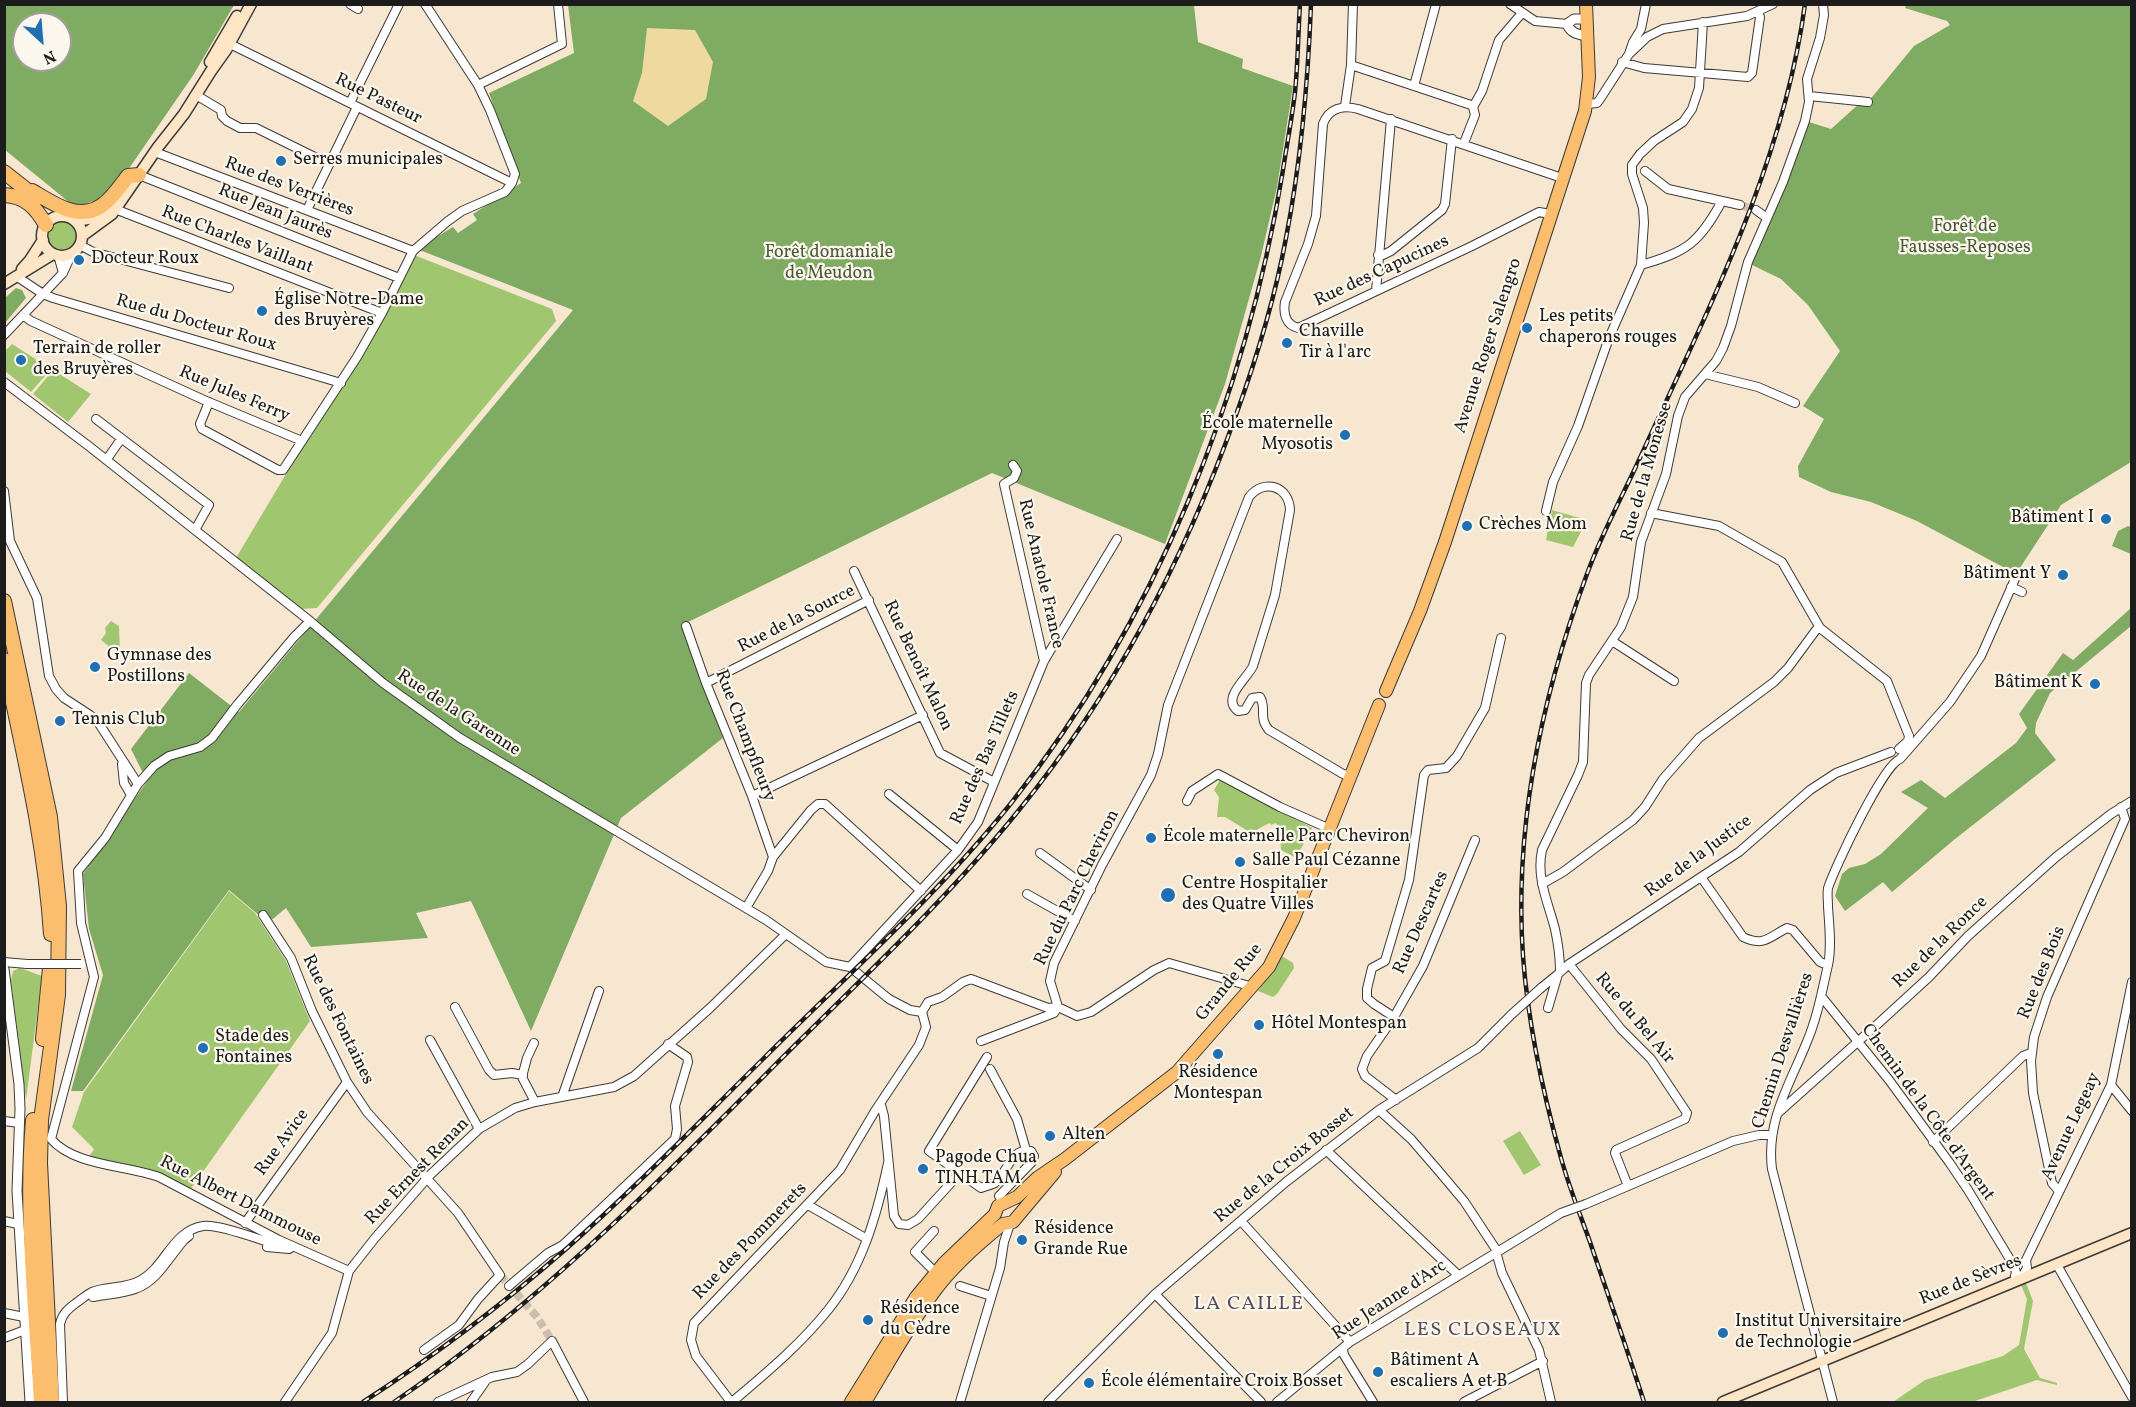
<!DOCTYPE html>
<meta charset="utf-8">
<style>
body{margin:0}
#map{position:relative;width:2136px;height:1407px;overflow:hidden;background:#f7e7d0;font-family:Vollkorn,serif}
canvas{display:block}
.frame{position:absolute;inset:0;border:6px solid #1c1c1c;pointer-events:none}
.north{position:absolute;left:12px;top:12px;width:60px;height:60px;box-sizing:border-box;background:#fbf7ec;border:2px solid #a29f99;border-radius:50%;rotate:154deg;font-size:16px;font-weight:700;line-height:24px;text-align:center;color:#1c1c1c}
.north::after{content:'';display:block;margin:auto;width:21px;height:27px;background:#1f6fb2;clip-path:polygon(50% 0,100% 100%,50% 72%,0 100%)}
</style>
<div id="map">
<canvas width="2136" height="1407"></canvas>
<div class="frame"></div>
<div class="north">N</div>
</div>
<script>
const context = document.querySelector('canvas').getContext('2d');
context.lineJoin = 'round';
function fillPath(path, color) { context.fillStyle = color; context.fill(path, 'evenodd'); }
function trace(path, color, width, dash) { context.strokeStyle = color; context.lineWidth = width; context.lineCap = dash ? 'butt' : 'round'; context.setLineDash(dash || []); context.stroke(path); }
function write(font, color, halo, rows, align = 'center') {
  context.font = font + ' Vollkorn,serif'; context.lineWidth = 4.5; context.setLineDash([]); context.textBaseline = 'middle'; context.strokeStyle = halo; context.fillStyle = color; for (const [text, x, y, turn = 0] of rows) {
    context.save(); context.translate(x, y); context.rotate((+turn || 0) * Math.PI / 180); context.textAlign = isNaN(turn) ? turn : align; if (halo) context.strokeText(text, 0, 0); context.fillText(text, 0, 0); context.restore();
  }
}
const green = new Path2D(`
 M47 236a15 15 0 1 1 30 0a15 15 0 1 1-30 0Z
 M414,255L552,309L556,321L317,608L301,609L236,558L286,474L361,359L384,318Z
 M12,344L51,369L31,392L5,371V351Z
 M53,370L91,394L68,422L33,394Z
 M1552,510L1587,520L1573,547L1546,540Z
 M111,621L119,626L120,655L101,640L106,633L105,628Z
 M1221,778L1312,828L1296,858L1281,850L1280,830L1276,823L1271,825L1270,823C1263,826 1258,828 1253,834L1225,817H1217L1219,797L1214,790Z
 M229,891L255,913L286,961L310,1021L190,1190L139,1168L89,1157L94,1149L72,1127L84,1092Z
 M1282,956L1293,963L1294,968L1277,994L1273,997L1258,991Z
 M20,968L42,976L26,1100L11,980L13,971Z
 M1520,1131L1541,1165L1524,1175L1503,1141Z
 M2026,1283L2033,1301L2024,1349L2040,1378L2057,1383V1385L2037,1380L1972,1402H1893L1925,1380L2003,1356L2019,1345L2027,1299L2021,1285Z`);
const forest = new Path2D(`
 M4,5H234L194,74L110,196L75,207L5,150ZM24,24H60V60H24Z
 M568,5H1194L1198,42L1243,59L1242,68L1293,86L1277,187L1261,256L1225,384L1165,544L992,473L682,625L723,738L621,818L531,1031L471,901L416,913L428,938L311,947L286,908L268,923L229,890L83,1091H71L103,975L89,929L83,874L147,781L131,749L189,673L239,712L573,310L417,249L453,227L458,233L477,220L473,214L521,183L489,93L574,53Z
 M1906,5H2131V462L2061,505L2016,574L1917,521L1871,502L1831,492L1799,477L1798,466L1824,419L1803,406L1840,351L1808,305L1781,279L1750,264L1787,180L1809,122L1831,129L1861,102H1868L1914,46L1950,25L1947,21L1905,8Z
 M16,288L22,290L26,298L5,323V298Z
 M2128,526L2131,527V554L2112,546L2118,531Z
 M2131,608V626L2050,693L2036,723L2035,733L2056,760L1955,839L1892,892L1883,882L1845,911L1835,896L1842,874L1849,868L1865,864L1881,854L1928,808L1901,792L1921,780L1945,798L2016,743L2027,728L2019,714L2063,653L2073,660Z`);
const sand = new Path2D(`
 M647,28L695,30L713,62L706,99L668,126L633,101L642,73Z`);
const minorTunnel = new Path2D(`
 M1740,205L1756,210
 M500,1275L537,1317L552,1341`);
const minor = new Path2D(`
 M350,4L358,9
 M1510,4L1535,21L1567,24
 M230,44L512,183
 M1629,54L1647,37L1663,29L1747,16L1773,4
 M1622,62L1644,68L1748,77L1752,73L1760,17L1758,12
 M1351,65L1474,106
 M478,85L562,44L558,4
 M1414,86L1436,4
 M196,95L221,110L222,116L227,121L240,128H256L329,164
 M1809,96L1868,102
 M350,103L399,4
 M1587,104L1597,103L1600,99L1629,54L1633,42L1641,29L1646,4
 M1345,106L1351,65L1353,4
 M1464,143L1475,115L1473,107L1482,91L1499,40L1522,13
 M155,152L413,251
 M1645,171L1668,189L1740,205
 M139,175L399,278
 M115,209L382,313
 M307,210L357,107
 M1756,210L1767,218
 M1550,214L1539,212L1472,246L1298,328C1286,325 1283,314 1285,302L1308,244L1316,216L1323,124C1329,108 1343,105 1358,109L1562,178
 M80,245L93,252L229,288
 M58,255L63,273
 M1378,255H1383L1391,251L1442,210L1445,204L1452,139
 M1641,265C1687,252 1699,243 1722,201
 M16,276L43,294L53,298L341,383
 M1376,291L1391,119
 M23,315L31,321L204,400L302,441
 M4,335L63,273L72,253
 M1705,374L1758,387L1795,403
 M4,382L90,447L310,621L383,683L460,738L766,920L826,962L850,967L889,999L910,1010L922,1012
 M209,402L200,424L202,429L278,470H283L357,357L382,313L413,251L448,221L462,211L505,192L512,183L515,174L490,110L478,85L425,4
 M96,419L209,505L195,530
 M107,459L121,439
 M1013,465L1017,471L1014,478L1004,484L1044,661
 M4,491L10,541L37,598L49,676L56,689L64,698L90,715L98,722L138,784
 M1546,511L1553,482L1578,426L1609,338L1641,265L1644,223L1643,208L1632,174V165L1640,154L1654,141L1683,122L1692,109L1699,88L1703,22
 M1651,513L1719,526L1782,562L1820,628L1887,681L1909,736
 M854,571L940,753L994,782
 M2011,587L2022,592
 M310,621L294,637L237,705L212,738L200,747L169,756L154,766L138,784L105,838L78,871L81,923L94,977L51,1139C74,1166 126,1165 159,1177L279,1240L349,1271
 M686,626L706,683L752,796L773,857
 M1612,641L1674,681
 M706,683L869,600
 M1899,749L1908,741L1909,736
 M122,764L124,783L131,795
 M889,794L958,850
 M752,796L923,715
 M1187,801L1192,791L1218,774L1280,807L1330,829
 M1040,853L1091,890
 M1701,877L1743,937C1764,947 1769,937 1787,928L1793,930L1820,962L1828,965
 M1542,884L1563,872L1633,820L1645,807L1663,779L1699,738L1774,682L1788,668L1816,630L1820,628
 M1027,894L1075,921
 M746,908L768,871L773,857L811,810L818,804H825L921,891
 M263,915L291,958L312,1011L347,1082L367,1112L458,1213L500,1275L478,1299L459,1325L424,1350
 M4,962L27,964
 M1569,964L1621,1029L1651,1059L1687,1113L1685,1119L1616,1150L1615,1153L1628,1186
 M850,967L958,850L978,822L1044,661L1117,539
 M1560,971C1560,957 1558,943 1555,929C1548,902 1536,878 1542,850L1578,775L1583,762L1586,683L1589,675L1621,627L1633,597L1641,542L1666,474L1678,416L1685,397L1716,361L1723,348L1731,326L1748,262L1783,182L1805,121L1809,102L1807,79L1820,38L1824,15L1823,4
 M1253,987L1169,963L1154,970L1091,1012L1077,1016L1058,1007L1050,981L1054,963L1102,865L1151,775L1158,754L1168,705L1249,497C1264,478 1289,486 1290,510L1275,595L1253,666C1247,679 1221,698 1238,711L1245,710L1252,698L1260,697C1267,708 1258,718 1269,730L1343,774L1352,776
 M1541,988L1557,975
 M1821,996L1889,1080L1949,1162L1968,1190L2014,1266L2016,1272L2015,1276L2022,1277L2027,1268L2026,1260L2111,1085L2132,982
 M455,1007L489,1070L494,1075L512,1073L523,1075
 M1548,1008L1558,974L1569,964L1739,852L1810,790L1836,773L1891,752
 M922,1012L928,1002L942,997L963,982L971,979L1048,1008L1058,1007
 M1394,1017L1423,966L1475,840
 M430,1040L479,1129
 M981,1041L1054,1013L1058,1007
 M534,1043L527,1058L522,1077L535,1102
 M987,1057L929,1151L981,1188C985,1186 992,1185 995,1183C1007,1173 1012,1146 1031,1151L1034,1156L1032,1162L999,1196L1003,1203
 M990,1069L1017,1119L1026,1150
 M2111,1085L2132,1111
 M562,1097L599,991
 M1396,1100L1365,1076L1362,1069L1367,1056L1394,1017L1374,1004L1367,998V989L1372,968L1385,961L1409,880L1424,775L1428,770L1446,768L1457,756L1485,708L1501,638
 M881,1105L884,1116L894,1216L899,1224L908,1225L918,1219L960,1173
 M1379,1110L1411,1139L1437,1169L1464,1201L1495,1248L1502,1273L1539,1350L1551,1402
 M1778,1113L1881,1021L1929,977L1968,936L2056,857L2111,814L2132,801
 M4,1121L19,1123
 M1933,1142L2023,1056L2031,1053
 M1326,1150L1458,1275
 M2059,1191L2052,1183L2033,1093L2031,1061L2034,1037L2047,997L2125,819L2121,807
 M1586,1204L1733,1141L1759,1135H1772
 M808,1205L867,1239
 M4,1221L18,1224
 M1241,1221L1350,1342
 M245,1223L347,1082
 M934,1231L915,1252L938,1275
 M267,1247L289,1249L292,1247
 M2057,1265L2132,1397
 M509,1286L548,1253L563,1245L675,1139L677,1129L675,1106L688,1062L687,1057L668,1044
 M960,1286L991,1296
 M1155,1294L1261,1402
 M93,1297C107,1294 122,1294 135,1289C157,1282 169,1257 184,1240L189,1236
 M4,1313L24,1317
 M4,1338L25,1330
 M1343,1350L1344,1355L1373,1402
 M63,1402L60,1324C62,1314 68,1309 76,1303C82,1299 86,1295 92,1292C107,1286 126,1289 141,1280C166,1266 172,1231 203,1226C219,1224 257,1239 275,1244L279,1240
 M285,1402L332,1333L349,1271L375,1238L430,1175L479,1129L515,1108L535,1102L614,1087L634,1076L710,1008L786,934
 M438,1402L492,1377L517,1372L528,1364L552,1341L584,1402
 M471,1402L485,1382
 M731,1402L696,1356L691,1340L694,1323L840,1170L875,1111L919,1045L926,1027L922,1012
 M732,1402C766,1373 800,1345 828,1310C862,1268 877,1215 888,1163
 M960,1402L1000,1268L1004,1242L1010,1224
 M1048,1402L1155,1294L1286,1182L1379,1110L1478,1048L1512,1014
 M1277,1402L1350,1342L1561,1213
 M1464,1402L1543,1361
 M1833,1402L1772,1169C1766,1121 1789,1086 1806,1044C1817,1019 1822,991 1828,965C1832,946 1829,925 1828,906C1828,900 1827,894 1828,888C1835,867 1883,765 1900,759L1950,702L1981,656L2015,579`);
const tertiary = new Path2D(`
 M1587,19H1574L1567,24C1571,34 1578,34 1587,36
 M4,969L19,1084L20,1109L17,1191L30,1402`);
const secondary = new Path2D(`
 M210,62L237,16
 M42 236a20 20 0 1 1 40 0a20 20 0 1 1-40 0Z
 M75,221L88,219L109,211
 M82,236L112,214L158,147L184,114L211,71L226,50L251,4
 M22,269L30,260L43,240
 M4,284L53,254
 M1723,1402L2132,1233`);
const primary = new Path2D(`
 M1386,691L1420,611L1445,542L1585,111L1589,77L1586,4
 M1003,1224L1013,1222L1055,1172
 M851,1402L916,1297L944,1263L995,1214L998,1206L1017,1197L1037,1178L1065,1159L1177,1072L1269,967L1294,918L1379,705
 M865,1402C887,1366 908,1327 934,1292C952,1267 978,1244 1003,1224`);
const trunk = new Path2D(`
 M4,172L37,198
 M32,191C54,204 80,223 104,204C113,197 121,185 128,176L139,175
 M4,195C26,196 36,208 46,225
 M4,601L50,817L59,906L58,995L41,1120L40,1163L52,1402
 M4,660C23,751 45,841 51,934
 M43,1039L50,968
 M33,1120C25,1214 36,1309 41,1402`);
const rail = new Path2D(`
 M363,1402C434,1356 502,1305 566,1249C634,1189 697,1124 762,1060C847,975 937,896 1012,802C1155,621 1246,397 1283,170C1287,144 1292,118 1295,92C1298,63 1298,34 1300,4
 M394,1402C534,1307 653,1188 772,1068C856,984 944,903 1019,810C1115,692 1185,558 1236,415C1257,357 1275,298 1286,238C1301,161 1308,83 1311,4
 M1644,1402C1627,1349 1608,1295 1590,1242C1580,1214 1569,1187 1561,1158C1543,1093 1528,1024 1523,956C1514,826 1542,695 1587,574C1601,535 1622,497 1639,460C1706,313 1783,167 1805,4`);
const minorBridge = new Path2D(`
 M27,964H81
 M1512,1014L1541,988
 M1561,1213L1586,1204`);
const markers = [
 [281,161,6,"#1f6fb2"],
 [79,260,6,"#1f6fb2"],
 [262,311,6,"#1f6fb2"],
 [1527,328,6,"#1f6fb2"],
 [1287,343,6,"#1f6fb2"],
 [21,360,6,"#1f6fb2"],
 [1345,435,6,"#1f6fb2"],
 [2106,519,6,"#1f6fb2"],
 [1467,526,6,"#1f6fb2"],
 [2063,575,6,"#1f6fb2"],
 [95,667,6,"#1f6fb2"],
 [2095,684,6,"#1f6fb2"],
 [60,721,6,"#1f6fb2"],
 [1151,838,6,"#1f6fb2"],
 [1240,862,6,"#1f6fb2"],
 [1168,895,8,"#1f6fb2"],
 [1259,1025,6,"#1f6fb2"],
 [203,1048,6,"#1f6fb2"],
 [1218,1054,6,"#1f6fb2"],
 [1050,1136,6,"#1f6fb2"],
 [923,1169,6,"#1f6fb2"],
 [1022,1240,6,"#1f6fb2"],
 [868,1320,6,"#1f6fb2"],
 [1723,1333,6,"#1f6fb2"],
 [1378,1372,6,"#1f6fb2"],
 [1089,1383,6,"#1f6fb2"]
];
const streetNames = [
 ["Rue Pasteur",378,100,26],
 ["Rue des Verrières",289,188,21],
 ["Rue Jean Jaurès",275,213,22],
 ["Rue Charles Vaillant",237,241,21],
 ["Rue des Capucines",1382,272,-25],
 ["Rue du Docteur Roux",196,324,16],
 ["Avenue Roger Salengro",1489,346,-72],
 ["Rue Jules Ferry",234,395,23],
 ["Rue de la Monesse",1648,472,-74],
 ["Rue Anatole France",1040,574,77],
 ["Rue de la Source",797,620,-27],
 ["Rue Benoît Malon",917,666,65],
 ["Rue de la Garenne",458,714,33],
 ["Rue Champfleury",744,736,69],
 ["Rue des Bas Tillets",986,758,-66],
 ["Rue de la Justice",1699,857,-36],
 ["Rue du Parc Cheviron",1078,888,-64],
 ["Rue Descartes",1422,923,-66],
 ["Rue de la Ronce",1941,943,-44],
 ["Rue des Bois",2043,973,-68],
 ["Grande Rue",1230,983,-51],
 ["Rue du Bel Air",1634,1019,50],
 ["Rue des Fontaines",337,1020,64],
 ["Chemin Desvallières",1784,1051,-72],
 ["Chemin de la Côte d'Argent",1927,1113,54],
 ["Avenue Legeay",2072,1127,-65],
 ["Rue Avice",283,1143,-54],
 ["Rue de la Croix Bosset",1285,1166,-39],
 ["Rue Ernest Renan",418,1172,-46],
 ["Rue Albert Dammouse",240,1202,27],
 ["Rue des Pommerets",751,1242,-46],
 ["Rue de Sèvres",1971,1281,-22],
 ["Rue Jeanne d'Arc",1390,1301,-33]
];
const poiNames = [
 ["Serres municipales",293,161],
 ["Docteur Roux",91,260],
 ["Église Notre-Dame",274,301],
 ["des Bruyères",274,322],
 ["Les petits",1539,318],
 ["chaperons rouges",1539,339],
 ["Chaville",1299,333],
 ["Tir à l'arc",1299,354],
 ["Terrain de roller",33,350],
 ["des Bruyères",33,371],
 ["École maternelle",1333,425,"right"],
 ["Myosotis",1333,446,"right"],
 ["Bâtiment I",2094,519,"right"],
 ["Crèches Mom",1479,526],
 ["Bâtiment Y",2051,575,"right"],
 ["Gymnase des",107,657],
 ["Postillons",107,678],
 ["Bâtiment K",2083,684,"right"],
 ["Tennis Club",72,721],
 ["École maternelle Parc Cheviron",1163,838],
 ["Salle Paul Cézanne",1252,862],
 ["Centre Hospitalier",1182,885],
 ["des Quatre Villes",1182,906],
 ["Hôtel Montespan",1271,1025],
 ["Stade des",215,1038],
 ["Fontaines",215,1059],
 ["Résidence",1218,1074,"center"],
 ["Montespan",1218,1095,"center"],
 ["Alten",1062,1136],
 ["Pagode Chua",935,1159],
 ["TINH TAM",935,1180],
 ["Résidence",1034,1230],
 ["Grande Rue",1034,1251],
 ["Résidence",880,1310],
 ["du Cèdre",880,1331],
 ["Institut Universitaire",1735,1323],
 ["de Technologie",1735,1344],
 ["Bâtiment A",1390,1362],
 ["escaliers A et B",1390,1383],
 ["École élémentaire Croix Bosset",1101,1383]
];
const parkNames = [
 ["Forêt de",1965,228],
 ["Fausses-Reposes",1965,249],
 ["Forêt domaniale",829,254],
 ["de Meudon",829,275]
];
const neighbourhoodNames = [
 ["LA CAILLE",1249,1305],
 ["LES CLOSEAUX",1483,1331]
];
fillPath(green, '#a1c670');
fillPath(forest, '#80ab62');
fillPath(sand, '#eeda9e');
trace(minorTunnel, '#cbbeac', 8, [8, 4]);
trace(minor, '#3d3a37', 10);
trace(tertiary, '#3d3a37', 11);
trace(secondary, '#3d3a37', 13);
trace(primary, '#3d3a37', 14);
trace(trunk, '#3d3a37', 16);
trace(minor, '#fff', 8);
trace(tertiary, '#fff', 9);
trace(secondary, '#fde5c5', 10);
trace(primary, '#fbbd6e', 12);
trace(trunk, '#fbbd6e', 14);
trace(rail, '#1c1c1c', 4.5);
trace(rail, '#fbf7ec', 2, [7]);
trace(minorBridge, '#3d3a37', 10, []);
trace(minorBridge, '#fff', 8);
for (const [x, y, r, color] of markers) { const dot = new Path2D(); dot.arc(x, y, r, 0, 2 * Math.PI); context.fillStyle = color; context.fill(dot); trace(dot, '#fbf7ec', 2); }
write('18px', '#1c1c1c', '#fbf7ec', streetNames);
write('18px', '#1c1c1c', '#fbf7ec', poiNames, 'left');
write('18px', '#4b5839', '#fbf7ec', parkNames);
context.letterSpacing = '1.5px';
write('20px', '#564c5c', '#fbf7ec', neighbourhoodNames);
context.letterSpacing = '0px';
</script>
